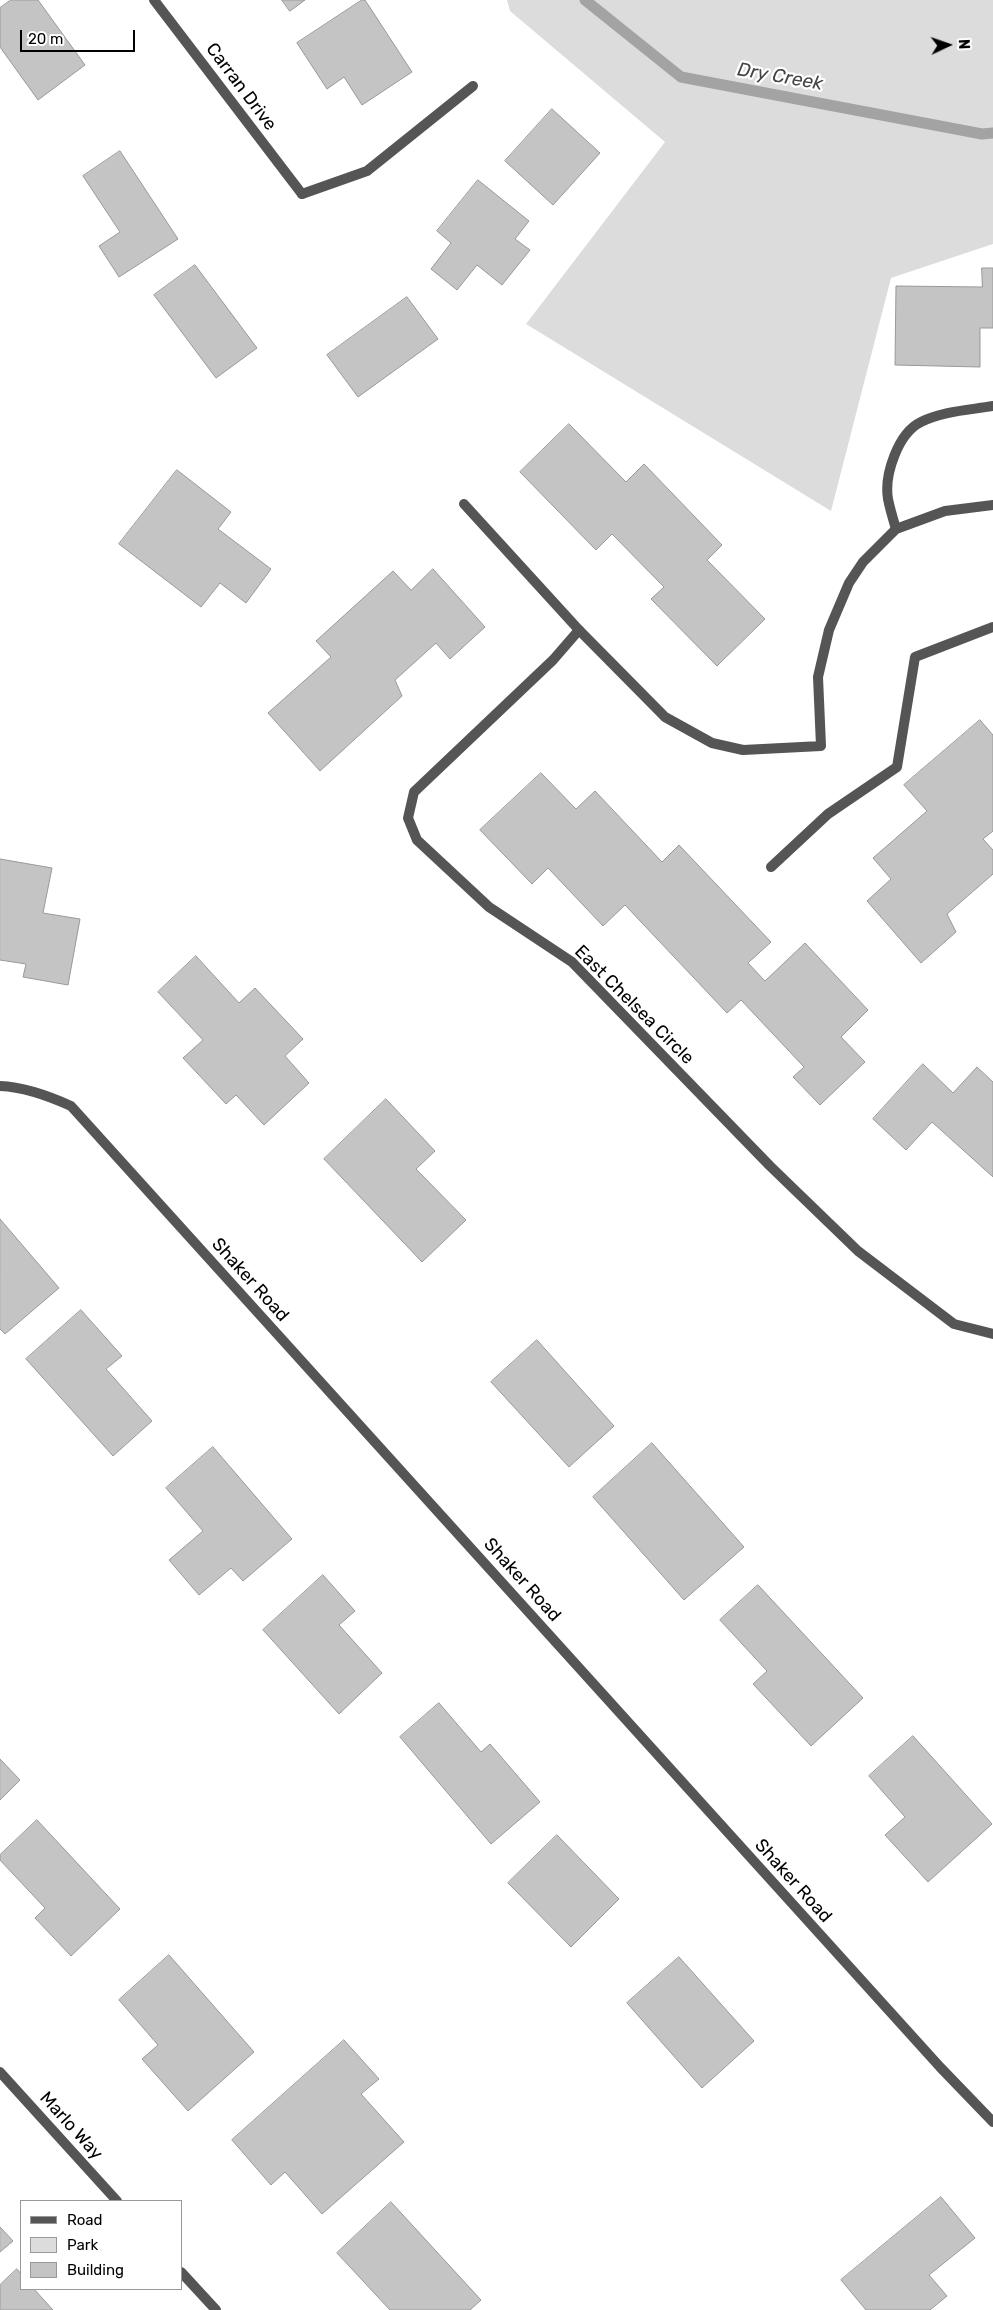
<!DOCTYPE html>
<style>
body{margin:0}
#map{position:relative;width:993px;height:2310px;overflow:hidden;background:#fff;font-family:Rubik,sans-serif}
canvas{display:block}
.legend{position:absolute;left:20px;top:2200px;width:162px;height:90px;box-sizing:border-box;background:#fff;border:1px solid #999;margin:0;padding:6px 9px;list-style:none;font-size:15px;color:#000}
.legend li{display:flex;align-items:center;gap:10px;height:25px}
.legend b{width:25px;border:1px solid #999}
.north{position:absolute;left:923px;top:20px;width:50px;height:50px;-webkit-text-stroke:4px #fff;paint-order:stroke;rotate:87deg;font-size:14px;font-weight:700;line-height:20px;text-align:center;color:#000}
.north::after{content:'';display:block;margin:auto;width:18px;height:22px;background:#000;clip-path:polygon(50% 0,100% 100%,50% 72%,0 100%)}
.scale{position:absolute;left:20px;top:30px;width:115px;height:22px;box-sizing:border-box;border:2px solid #000;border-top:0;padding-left:6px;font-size:15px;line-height:18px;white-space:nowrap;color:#000;-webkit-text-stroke:4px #fff;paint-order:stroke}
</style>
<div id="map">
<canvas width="993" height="2310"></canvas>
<ul class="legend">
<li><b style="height:6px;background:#555"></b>Road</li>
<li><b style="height:14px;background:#dcdcdc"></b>Park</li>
<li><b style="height:14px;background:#c4c4c4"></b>Building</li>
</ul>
<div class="north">N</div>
<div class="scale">20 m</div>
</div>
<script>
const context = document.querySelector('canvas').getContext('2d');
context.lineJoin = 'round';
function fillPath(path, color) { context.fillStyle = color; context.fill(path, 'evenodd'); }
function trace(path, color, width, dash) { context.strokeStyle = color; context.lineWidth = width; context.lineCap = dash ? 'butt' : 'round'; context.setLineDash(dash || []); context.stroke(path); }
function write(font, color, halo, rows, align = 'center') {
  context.font = font + ' Rubik,sans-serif'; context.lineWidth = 4.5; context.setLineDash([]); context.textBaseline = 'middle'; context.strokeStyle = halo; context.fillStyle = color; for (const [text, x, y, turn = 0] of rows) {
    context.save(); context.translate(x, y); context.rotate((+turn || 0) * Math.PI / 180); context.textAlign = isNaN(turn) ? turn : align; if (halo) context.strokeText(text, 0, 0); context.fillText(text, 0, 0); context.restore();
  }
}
const green = new Path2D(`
 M507,0H993V244L891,278L831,511L526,324L665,142L510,11Z`);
const stream = new Path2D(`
 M585,0L681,77L982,134L993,133`);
const building = new Path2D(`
 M11,0H38L85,65L38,100L0,47V8Z
 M282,0H305L290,11Z
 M362,0H365L412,72L362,105L344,77L327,89L297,43Z
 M552,109L600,153L553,205L505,161Z
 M120,151L178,239L119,277L99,246L120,232L83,176Z
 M478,180L529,221L515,239L530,250L502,285L477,265L457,290L431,269L451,243L437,231Z
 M195,265L257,348L216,378L154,295Z
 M982,268H993V328H980V367L895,365L896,286L982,287Z
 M407,297L438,339L358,397L327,355Z
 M569,424L626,482L644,464L722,545L707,560L765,619L717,666L651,599L664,587L612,534L596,550L520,472Z
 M177,470L231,512L218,529L271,569L246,603L220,583L201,607L119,544Z
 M433,569L485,627L450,659L436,643L395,680L402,696L320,771L268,713L331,657L316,641L393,571L411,590Z
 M980,720L993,735V831L983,839L993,850V874L947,914L956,932L921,963L867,901L891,879L873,858L927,811L904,785Z
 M541,773L576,809L595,791L662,862L679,845L771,942L748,963L765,981L805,943L868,1010L841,1037L865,1062L820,1105L793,1077L804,1067L741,1000L727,1013L625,905L603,926L548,868L532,884L480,830Z
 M0,859L52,868L43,913L80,919L68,985L23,977L26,964L0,960Z
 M196,956L239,1003L255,988L303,1039L285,1056L309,1083L264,1125L236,1095L226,1104L183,1058L203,1040L158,992Z
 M923,1064L953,1093L977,1067L993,1082V1177L932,1122L906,1150L873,1119Z
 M386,1099L435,1151L416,1169L466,1220L422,1262L324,1159Z
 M0,1219L59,1288L5,1334L0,1329Z
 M81,1310L122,1356L106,1369L152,1421L113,1456L26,1359Z
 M537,1340L614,1426L569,1467L491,1382Z
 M652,1443L744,1547L684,1600L593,1497Z
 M213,1447L292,1539L243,1581L231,1568L199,1595L169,1560L203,1531L166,1488Z
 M323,1575L355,1611L339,1625L382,1673L339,1714L263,1630Z
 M758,1585L863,1698L811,1746L753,1684L767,1671L720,1620Z
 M439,1703L481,1752L490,1744L540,1802L491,1844L400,1737Z
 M913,1736L992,1824L928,1882L885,1835L905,1817L869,1776Z
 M0,1759L20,1780L0,1800Z
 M37,1820L120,1909L71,1956L35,1918L45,1908L0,1860V1855Z
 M557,1835L619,1899L571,1947L508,1883Z
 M169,1955L254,2052L188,2111L142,2059L158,2045L119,2000Z
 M679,1957L754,2041L702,2088L627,2003Z
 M344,2040L379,2079L361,2094L404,2142L322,2214L285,2172L271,2185L232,2140Z
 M941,2197L975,2238L929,2275L947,2296L930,2310H866L841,2280Z
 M391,2202L481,2300L470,2310H390L337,2253Z
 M0,2227L13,2241L0,2252Z
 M17,2269L21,2274V2289H34L53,2310H0V2285Z`);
const service = new Path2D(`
 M302,194L367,171L473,86
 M464,504L579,630
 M896,529C893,519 890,509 888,499C884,475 898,433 921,422C943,411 970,410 993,406
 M771,867L828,814L897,767L915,657L993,627`);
const minor = new Path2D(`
 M154,0L302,194
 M993,505L945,511L896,529L863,562L849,583L829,630L818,677L821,746L743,750L712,743L665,717L579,630L553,660L414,792L408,818L417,840L489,907L572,962L770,1166L858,1251L954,1324L993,1334
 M0,1086C24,1087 49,1096 71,1106L940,2067L993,2122
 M0,2072L117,2201
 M181,2272L216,2310`);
const streetNames = [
 ["Carran Drive",241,87,53],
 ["East Chelsea Circle",634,1005,45],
 ["Shaker Road",250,1280,48],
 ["Shaker Road",522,1580,48],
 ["Shaker Road",793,1881,48],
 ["Marlo Way",71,2126,48]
];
const waterNames = [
 ["Dry Creek",780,77,10]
];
fillPath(green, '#dcdcdc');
trace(stream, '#a3a3a3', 11);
fillPath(building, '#c4c4c4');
trace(building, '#999', 1);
trace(service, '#555', 10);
trace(minor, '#555', 10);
write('18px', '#000', '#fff', streetNames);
write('italic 19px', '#444', '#fff', waterNames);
</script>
